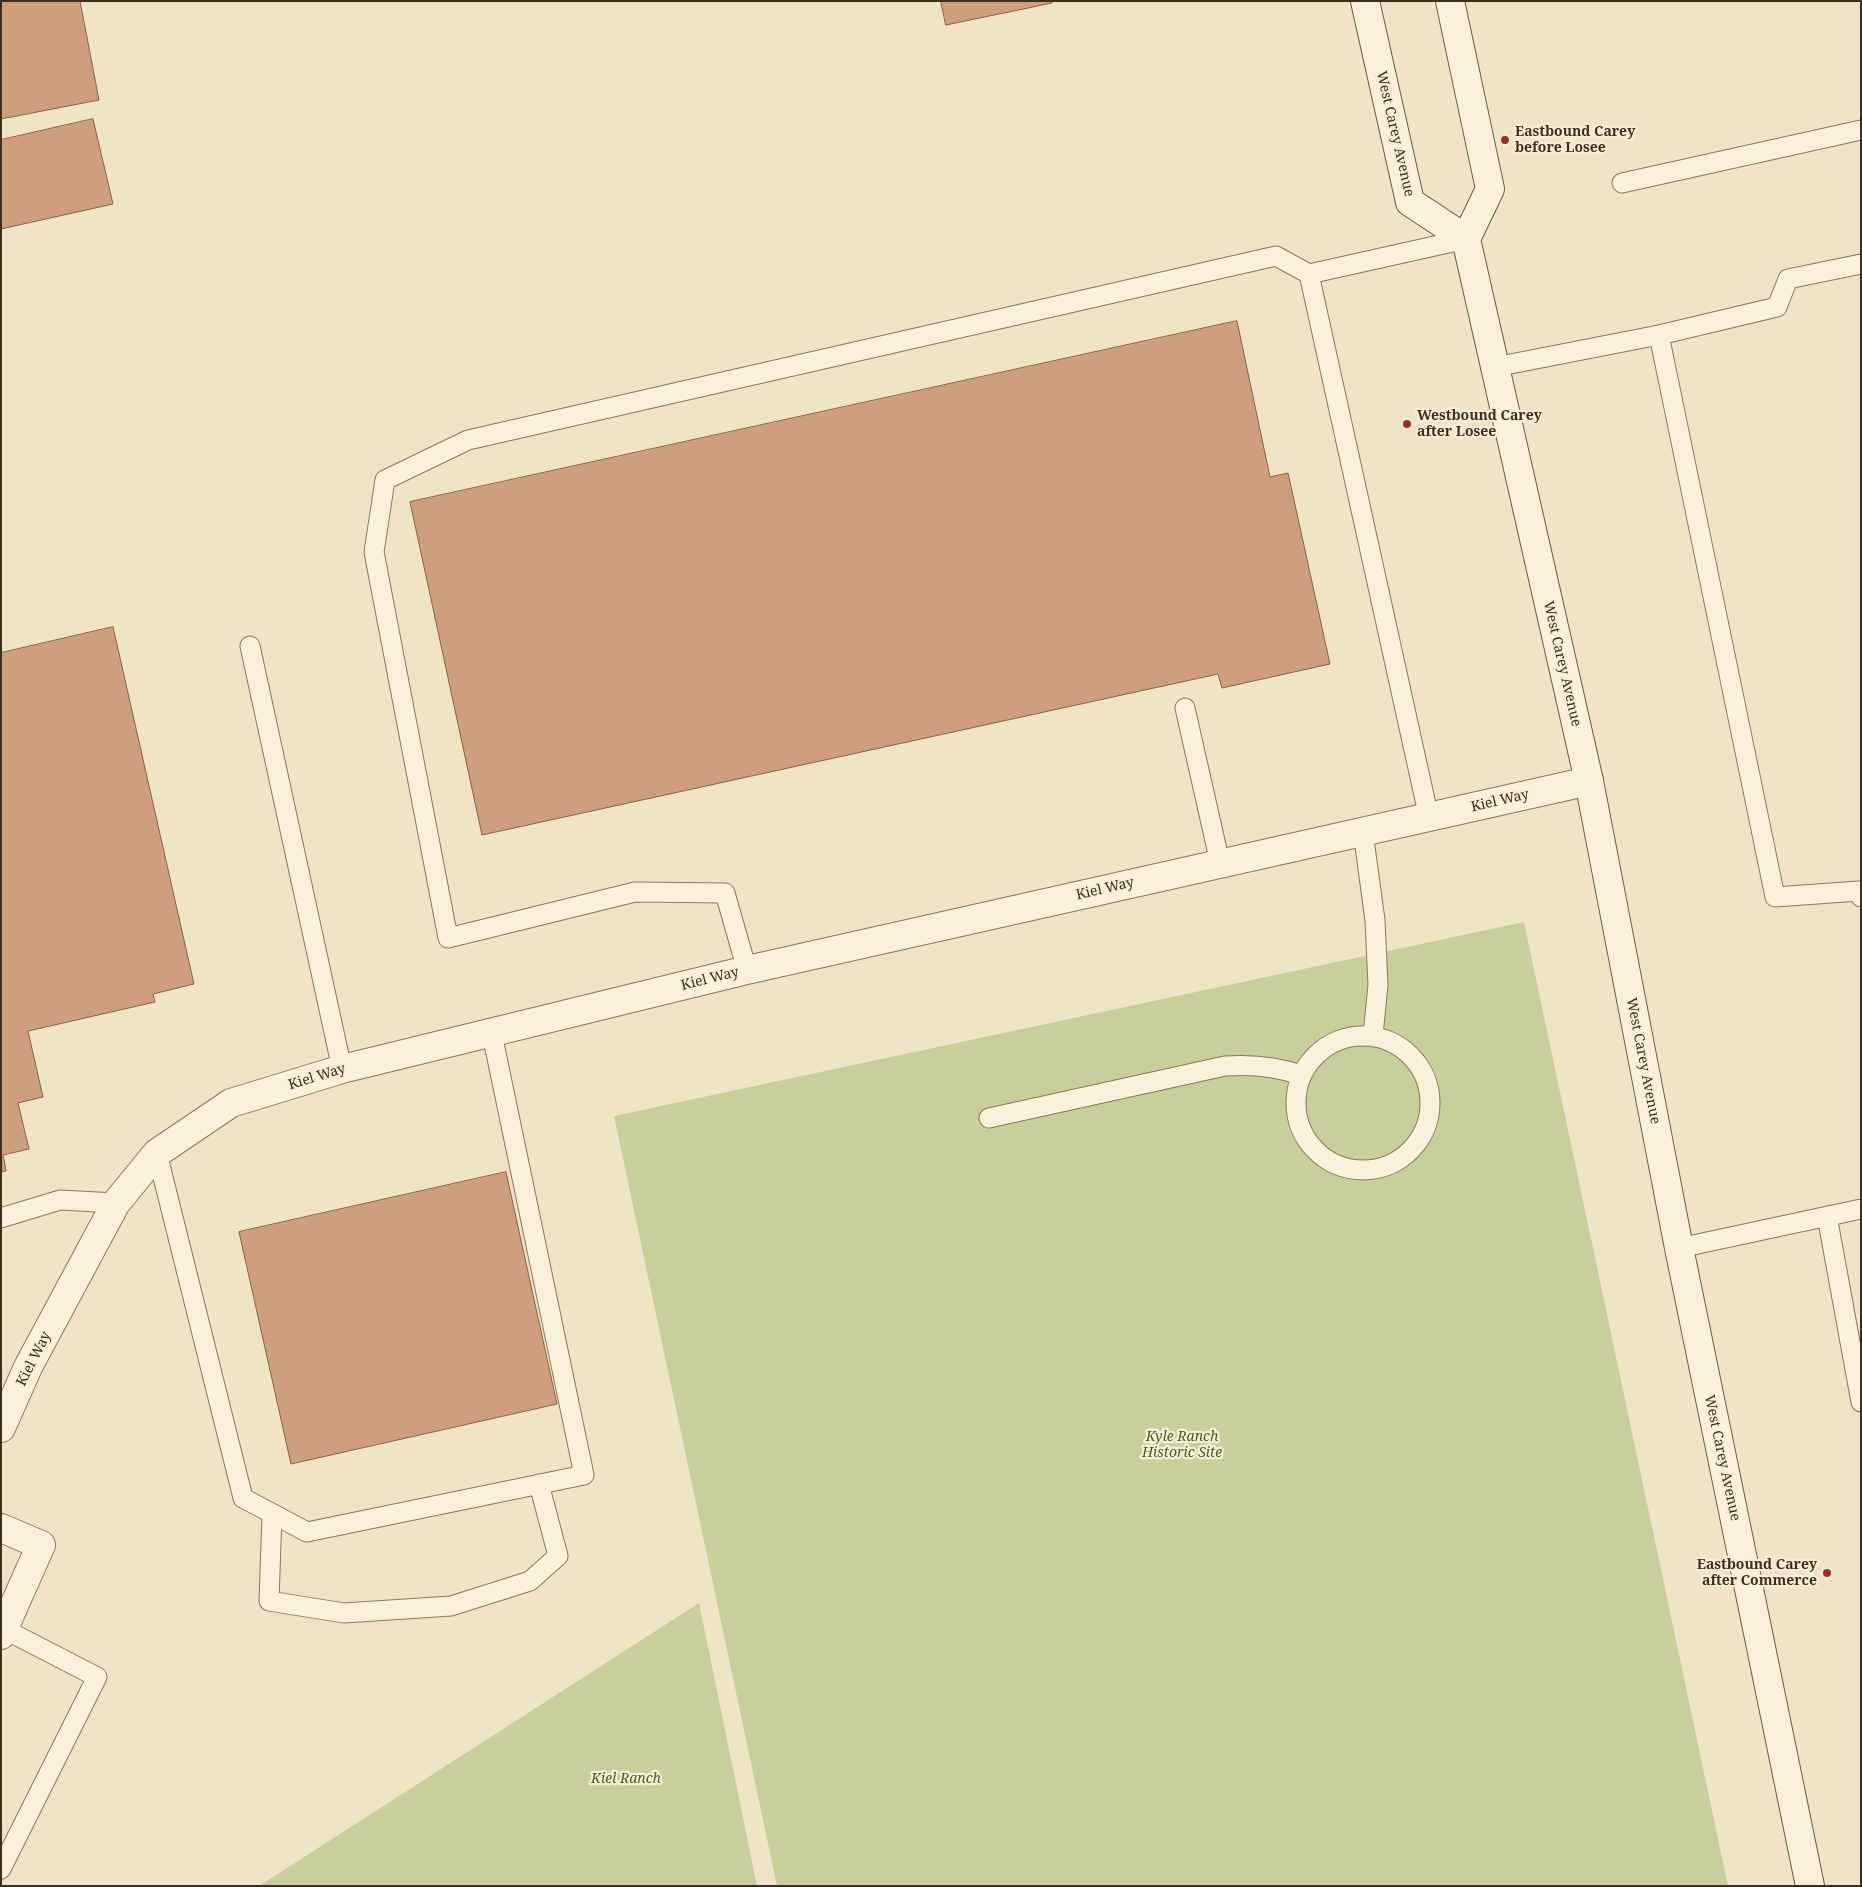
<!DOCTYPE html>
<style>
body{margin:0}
#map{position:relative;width:1862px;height:1887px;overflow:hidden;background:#f0e4c8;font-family:"Noto Serif",serif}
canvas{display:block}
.frame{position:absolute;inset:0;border:2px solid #3d2e20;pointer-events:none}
</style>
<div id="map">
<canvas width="1862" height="1887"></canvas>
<div class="frame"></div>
</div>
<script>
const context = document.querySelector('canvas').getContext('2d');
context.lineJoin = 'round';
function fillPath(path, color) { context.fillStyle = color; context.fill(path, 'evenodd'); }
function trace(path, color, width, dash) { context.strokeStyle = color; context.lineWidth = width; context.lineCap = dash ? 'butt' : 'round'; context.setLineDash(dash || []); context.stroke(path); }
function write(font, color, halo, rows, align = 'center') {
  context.font = font + ' "Noto Serif",serif'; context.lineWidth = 4.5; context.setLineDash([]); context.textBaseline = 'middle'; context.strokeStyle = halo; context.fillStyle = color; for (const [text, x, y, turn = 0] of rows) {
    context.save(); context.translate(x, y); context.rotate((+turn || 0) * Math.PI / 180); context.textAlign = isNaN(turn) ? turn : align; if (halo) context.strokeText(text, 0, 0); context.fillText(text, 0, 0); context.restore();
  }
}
const green = new Path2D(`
 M1524,922L1728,1886H777L614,1116Z
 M699,1603L757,1886H259Z`);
const building = new Path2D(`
 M1,1H80L99,100L1,119Z
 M941,1H1053L1052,3L946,25Z
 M93,119L113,204L1,229V140Z
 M1237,321L1270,477L1288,473L1330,664L1222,688L1218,674L482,835L410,502Z
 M113,627L194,984L153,994L155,1002L28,1031L43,1097L18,1103L29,1149L3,1155L6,1171L1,1172V653Z
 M506,1172L557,1404L291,1464L239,1232Z`);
const lane = new Path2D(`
 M1622,183L1861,130
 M1659,335L1777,307L1788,279L1861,264
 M1495,367L1659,335L1775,897L1859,891L1861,897
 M250,646L342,1069
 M1185,708L1220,863
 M1429,818L1309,274L1466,239
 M1363,832L1375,920L1378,985L1373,1035
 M747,970L725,893L635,892L448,938L374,552L385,480L468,440L1276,256L1309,274
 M1296 1103a67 67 0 1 1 134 0a67 67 0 1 1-134 0Z
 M989,1118L1225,1066C1252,1064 1275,1066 1301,1075
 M157,1153L243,1498L307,1532L584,1475L492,1034
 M1827,1216L1861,1402
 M1,1218L60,1200L116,1203
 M1679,1248L1861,1209
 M272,1514L269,1601L344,1613L451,1606L530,1581L558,1556L539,1484
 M1,1869L97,1677L4,1629`);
const street = new Path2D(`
 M1,1428L28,1367L116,1203L157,1153L231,1103L342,1069L747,970L1589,781
 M1,1528L41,1545L1,1635`);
const secondary = new Path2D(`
 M1365,1L1410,202L1466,239
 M1450,1L1490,189L1466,239L1589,781L1679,1248L1810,1886`);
const markers = [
 [1505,140,5,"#9e2a2b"],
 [1407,424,5,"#9e2a2b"],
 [1827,1573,5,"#9e2a2b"]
];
const poiNames = [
 ["Eastbound Carey",1515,132],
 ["before Losee",1515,148],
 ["Westbound Carey",1417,416],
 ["after Losee",1417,432],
 ["Eastbound Carey",1817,1565,"right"],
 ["after Commerce",1817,1581,"right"]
];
const streetNames = [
 ["West Carey Avenue",1395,134,77],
 ["West Carey Avenue",1562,664,77],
 ["Kiel Way",1500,801,-13],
 ["Kiel Way",1105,889,-13],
 ["Kiel Way",710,979,-14],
 ["West Carey Avenue",1643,1061,79],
 ["Kiel Way",317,1077,-17],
 ["Kiel Way",34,1359,-63],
 ["West Carey Avenue",1722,1458,78]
];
const parkNames = [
 ["Kyle Ranch",1182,1437],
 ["Historic Site",1182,1453],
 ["Kiel Ranch",626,1779]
];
fillPath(green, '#c9cf9b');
fillPath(building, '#cf9f7d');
trace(building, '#8d5f41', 1);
trace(lane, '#8d765c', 21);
trace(street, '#8d765c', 30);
trace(secondary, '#6f573f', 30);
trace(lane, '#faf1dc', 19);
trace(street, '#faf1dc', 28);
trace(secondary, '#faf1dc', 28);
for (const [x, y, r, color] of markers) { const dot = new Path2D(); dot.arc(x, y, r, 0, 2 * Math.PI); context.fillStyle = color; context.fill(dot); trace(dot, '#f7eed8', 2); }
write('bold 14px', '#3d2e20', '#f7eed8', poiNames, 'left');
write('14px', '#3d2e20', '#f7eed8', streetNames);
write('italic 14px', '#4d5a26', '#f7eed8', parkNames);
</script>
